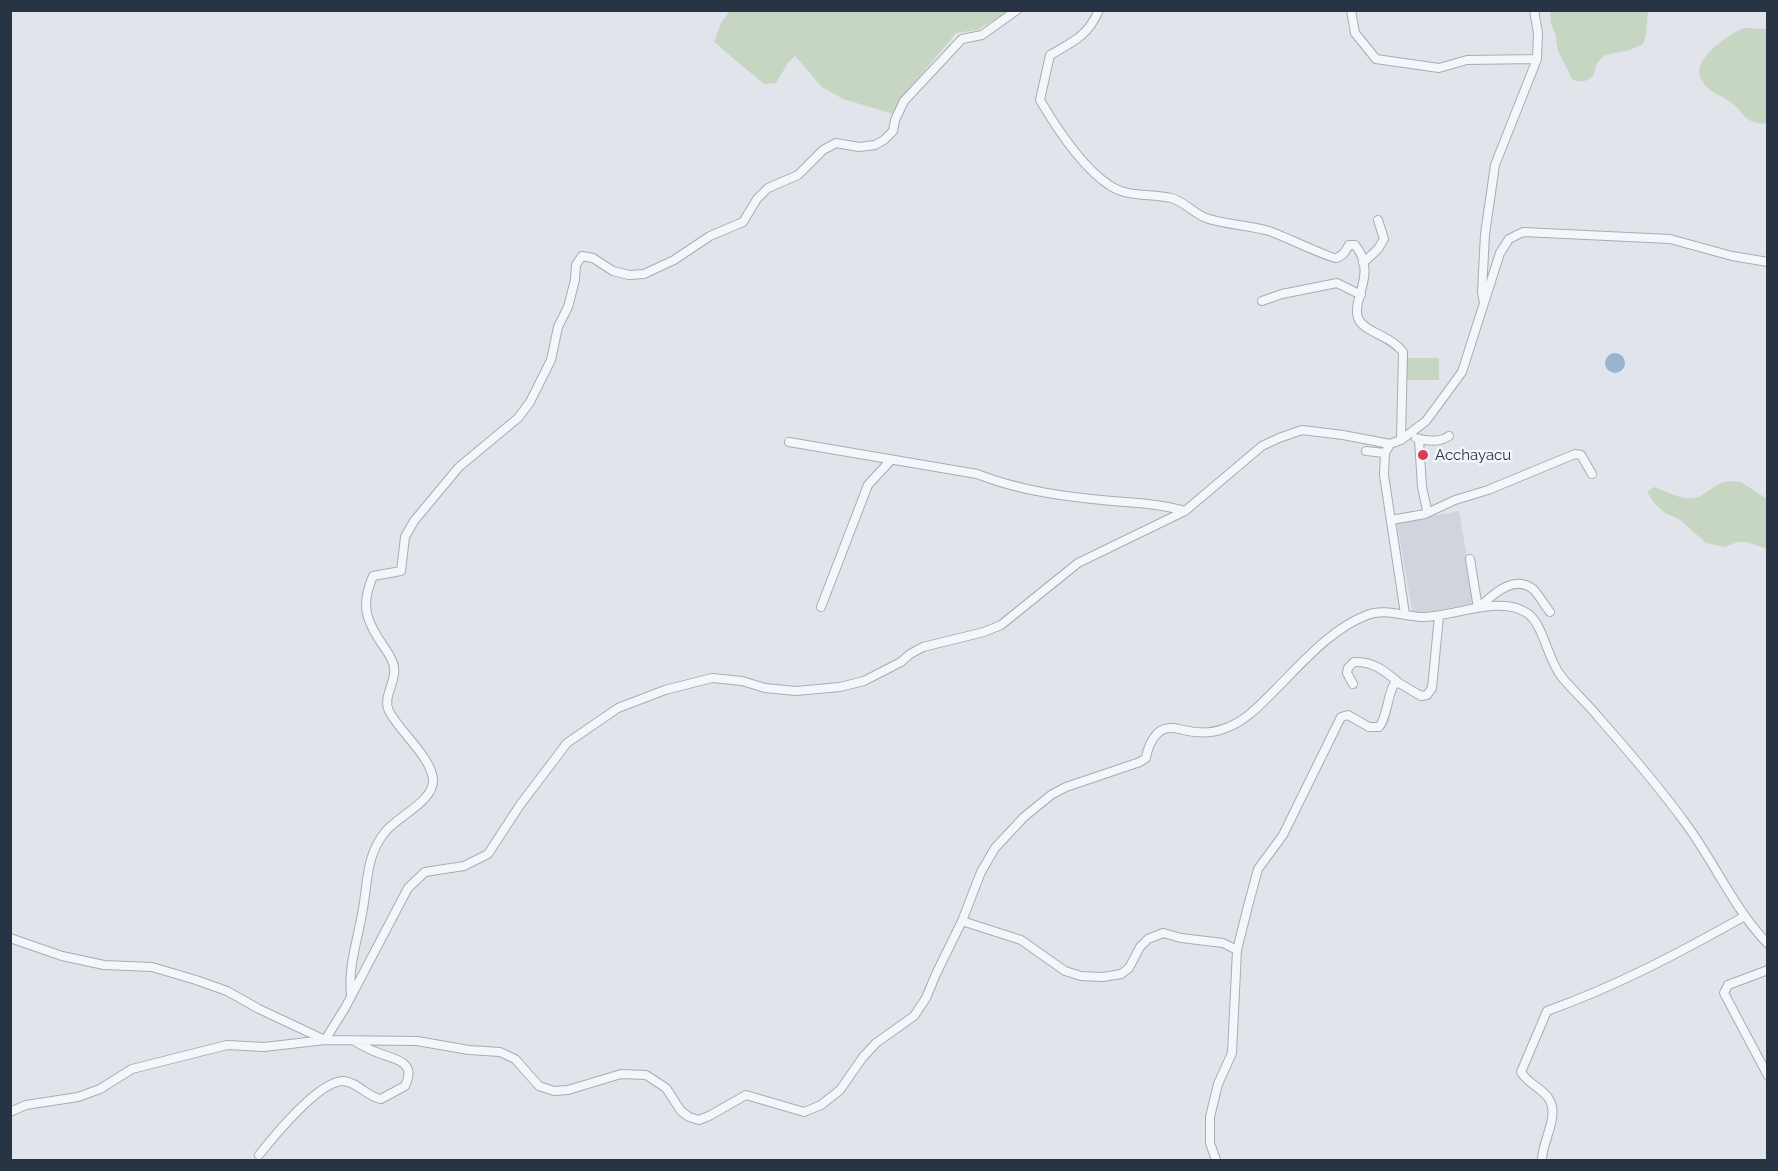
<!DOCTYPE html>
<style>
body{margin:0}
#map{position:relative;width:1778px;height:1171px;overflow:hidden;background:#e1e5eb;font-family:Raleway,sans-serif}
canvas{display:block}
.frame{position:absolute;inset:0;border:12px solid #283344;pointer-events:none}
</style>
<div id="map">
<canvas width="1778" height="1171"></canvas>
<div class="frame"></div>
</div>
<script>
const context = document.querySelector('canvas').getContext('2d');
context.lineJoin = 'round';
function fillPath(path, color) { context.fillStyle = color; context.fill(path, 'evenodd'); }
function trace(path, color, width, dash) { context.strokeStyle = color; context.lineWidth = width; context.lineCap = dash ? 'butt' : 'round'; context.setLineDash(dash || []); context.stroke(path); }
function write(font, color, halo, rows, align = 'center') {
  context.font = font + ' Raleway,sans-serif'; context.lineWidth = 5; context.setLineDash([]); context.textBaseline = 'middle'; context.strokeStyle = halo; context.fillStyle = color; for (const [text, x, y, turn = 0] of rows) {
    context.save(); context.translate(x, y); context.rotate((+turn || 0) * Math.PI / 180); context.textAlign = isNaN(turn) ? turn : align; if (halo) context.strokeText(text, 0, 0); context.fillText(text, 0, 0); context.restore();
  }
}
const built = new Path2D(`
 M1459,511L1475,603L1418,614L1412,610L1397,523Z`);
const green = new Path2D(`
 M730,11H1010L977,30L956,33C935,60 910,84 893,114L843,99L822,87L795,56L788,63L776,83L764,84L714,42L721,23Z
 M1550,11H1648L1646,35L1643,44C1639,46 1634,48 1630,50C1613,55 1597,50 1594,75C1587,82 1581,83 1572,79L1558,51L1555,33L1551,24Z
 M1745,28L1767,29V124C1740,122 1748,114 1729,101C1721,95 1711,93 1705,85C1703,83 1699,75 1699,72C1698,56 1732,31 1745,28Z
 M1405,358H1439V380H1405Z
 M1729,481L1741,482L1767,499V549L1747,542H1738L1724,547L1706,543L1680,520L1665,513L1655,504L1647,492L1654,487C1671,492 1686,505 1704,494C1713,488 1717,483 1729,481Z`);
const water = new Path2D(`
 M1605 363a10 10 0 1 1 20 0a10 10 0 1 1-20 0Z`);
const minor = new Path2D(`
 M1099,10C1088,36 1073,42 1050,55L1040,100C1057,129 1081,166 1109,185C1127,198 1151,193 1171,198C1184,201 1194,214 1206,218C1226,225 1249,225 1269,231C1279,234 1332,259 1336,258C1343,256 1346,251 1349,245H1355C1379,274 1349,302 1359,320C1366,333 1390,335 1403,352L1401,440
 M1351,10L1355,33L1376,59L1439,68L1467,60L1537,59
 M1363,263L1378,249L1384,239L1378,220
 M1262,301L1282,294L1337,283L1361,295
 M1484,303L1482,292L1485,234L1495,165L1537,59L1538,33L1534,10
 M1416,438C1427,441 1439,443 1449,436
 M1419,439L1422,487L1427,510
 M789,442L977,474C1020,491 1067,497 1112,501C1137,503 1161,504 1185,511
 M1390,444L1385,453L1384,475L1405,614
 M1366,451L1385,453
 M1391,520L1425,514L1455,500L1488,490L1575,454L1581,455L1592,474
 M1470,559L1478,608
 M821,607L868,485L891,460
 M1479,607C1493,595 1513,574 1533,589C1539,595 1545,606 1550,612
 M1353,684L1347,673L1348,668L1354,662C1373,661 1385,671 1399,683
 M962,921L1021,940L1065,971L1081,976L1103,977L1121,974L1129,968L1140,947L1148,939L1163,933L1181,938L1223,943L1237,950
 M10,938L62,956L104,965L152,967L196,980L227,991L259,1009L325,1040L417,1041L469,1050L500,1052L515,1059L539,1086L554,1091L568,1090L621,1074L646,1075L666,1088L681,1111L689,1117L699,1120L709,1116L746,1095L804,1112L821,1105L840,1090L863,1057L876,1043L914,1016L926,998L936,974L962,921L981,872L995,848L1024,817L1051,795L1066,787L1140,762L1146,758C1148,746 1155,729 1169,728C1173,727 1179,729 1183,730C1196,733 1210,734 1223,729C1245,722 1260,705 1276,689C1303,662 1331,629 1367,615C1384,608 1403,616 1420,617C1451,618 1500,594 1527,613C1543,623 1547,658 1561,676C1573,691 1588,704 1600,719C1630,753 1660,788 1686,824C1715,863 1734,909 1768,944
 M1768,970L1728,985L1724,993L1768,1076
 M351,995C348,967 357,942 362,914C368,885 365,857 385,832C398,816 434,801 433,780C432,758 399,731 389,711C382,697 397,681 394,667C393,660 389,654 384,647C366,621 360,606 373,576L401,571L405,537L414,521L459,467L518,418L530,402L551,360L558,327L568,307L575,280L576,265L582,256L593,258L613,271L629,275L644,274L674,260L710,236L743,222L757,199L768,188L798,175L823,150L836,143L859,147L875,145L884,140L893,131L895,120L904,101L962,39L982,35L1017,10
 M10,1112L26,1105L78,1097L100,1089L132,1069L227,1045L264,1047L325,1040L345,1008L408,888L425,872L464,866L488,854L520,805L567,743L618,708L665,690L712,678L742,681L765,688L796,691L840,687L864,681L901,662L910,654L923,647L984,632L1001,625L1078,563L1185,511L1262,446L1279,438L1302,430L1343,435L1390,444L1401,440L1426,421L1462,372L1500,253L1509,239L1523,232L1670,239L1732,256L1768,262
 M259,1155C274,1136 319,1081 343,1081C358,1082 367,1097 381,1099L405,1086C418,1060 392,1059 376,1052C368,1049 361,1045 354,1041
 M1216,1160L1210,1143V1117L1218,1084L1232,1053L1237,950L1248,906L1258,869L1283,835L1341,717L1348,715L1369,727H1379C1387,718 1387,697 1394,684L1399,683L1421,696L1427,695L1432,688L1439,616
 M1542,1160C1542,1141 1560,1116 1549,1099C1542,1088 1528,1084 1521,1072L1547,1011C1617,986 1681,952 1745,916`);
const markers = [
 [1423,455,6,"#da3d57"]
];
const poiNames = [
 ["Acchayacu",1435,455]
];
fillPath(built, '#cfd4dd');
fillPath(green, '#c7d6c2');
fillPath(water, '#99b4ce');
trace(minor, '#a6acb6', 10);
trace(minor, '#f4f6f9', 8);
for (const [x, y, r, color] of markers) { const dot = new Path2D(); dot.arc(x, y, r, 0, 2 * Math.PI); context.fillStyle = color; context.fill(dot); trace(dot, '#f1f4f8', 2); }
write('15px', '#283344', '#f1f4f8', poiNames, 'left');
</script>
